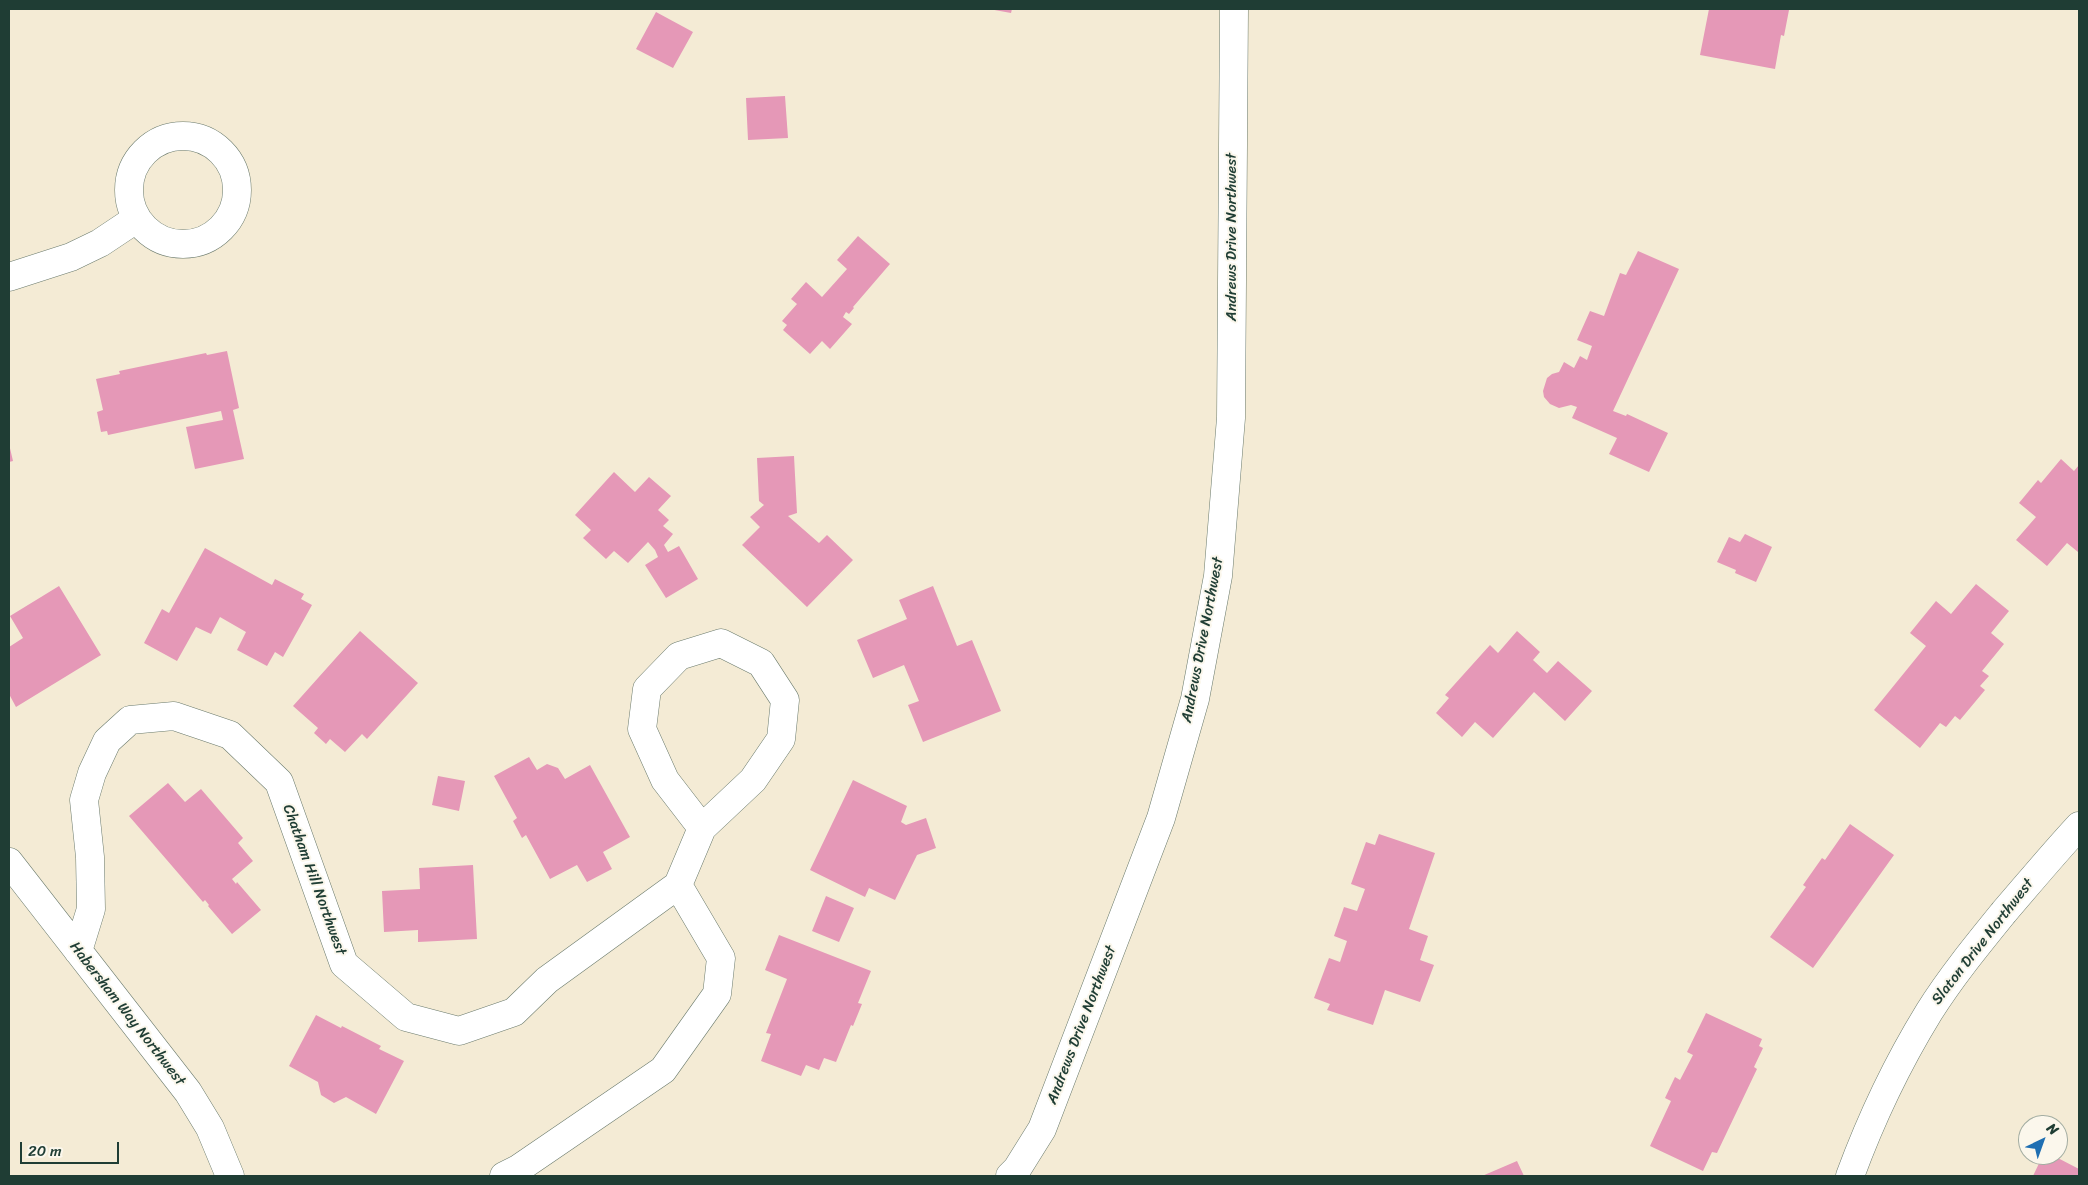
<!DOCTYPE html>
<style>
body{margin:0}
#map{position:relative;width:2088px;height:1185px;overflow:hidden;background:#f4ebd5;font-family:Sriracha,sans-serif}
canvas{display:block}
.frame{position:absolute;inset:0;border:10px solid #1f3d34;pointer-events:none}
.north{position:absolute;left:2018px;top:1115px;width:50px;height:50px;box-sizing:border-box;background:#fbf7ec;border:1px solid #a3ada2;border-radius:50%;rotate:42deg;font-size:14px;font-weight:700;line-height:20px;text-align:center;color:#1f3d34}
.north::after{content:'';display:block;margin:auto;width:18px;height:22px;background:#1f6fb2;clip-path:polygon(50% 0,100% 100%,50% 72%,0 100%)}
.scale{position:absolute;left:20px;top:1142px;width:99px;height:22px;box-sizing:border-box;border:2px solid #1f3d34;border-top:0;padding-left:6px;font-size:15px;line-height:18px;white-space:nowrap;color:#1f3d34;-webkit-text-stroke:4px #fbf7ec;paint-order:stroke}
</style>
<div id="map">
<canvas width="2088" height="1185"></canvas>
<div class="frame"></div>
<div class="north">N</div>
<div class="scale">20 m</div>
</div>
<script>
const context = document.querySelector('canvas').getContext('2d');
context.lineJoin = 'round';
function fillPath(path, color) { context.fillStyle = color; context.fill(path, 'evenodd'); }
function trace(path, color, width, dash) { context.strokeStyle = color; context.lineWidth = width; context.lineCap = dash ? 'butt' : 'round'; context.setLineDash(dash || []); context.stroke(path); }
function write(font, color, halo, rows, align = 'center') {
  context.font = font + ' Sriracha,sans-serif'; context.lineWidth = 4; context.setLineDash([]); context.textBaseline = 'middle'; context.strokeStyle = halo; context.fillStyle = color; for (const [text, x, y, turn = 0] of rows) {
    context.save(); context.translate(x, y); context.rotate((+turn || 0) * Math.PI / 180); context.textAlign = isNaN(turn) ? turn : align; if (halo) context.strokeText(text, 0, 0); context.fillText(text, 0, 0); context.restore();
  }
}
const building = new Path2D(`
 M989,9H1012L1011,13Z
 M1709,9H1780L1789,10L1784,36L1781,35L1775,69L1700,55Z
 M656,12L693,32L673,68L636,49Z
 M785,96L788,138L748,140L746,98Z
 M858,236L890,264L853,307L854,308L849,314L846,312L843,317L852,324L830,349L822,341L810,354L783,330L787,325L782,321L797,304L791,299L806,282L822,297L847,269L837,260Z
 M1638,251L1679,269L1613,411L1626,416L1627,414L1668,433L1649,472L1609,454L1617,438L1572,418L1577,407L1571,405L1559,408L1550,404L1544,397L1543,391L1547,378L1552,374L1559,372L1564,362L1574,368L1580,356L1587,360L1592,346L1577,340L1590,311L1604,316L1620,273L1626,275Z
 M227,351L239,408L233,410L244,459L195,469L186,427L223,420L221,411L108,435L107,431L101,432L97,412L103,410L96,379L120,374L119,371L206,353L207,355Z
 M9,444L13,461L9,462Z
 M794,456L797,513L788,516L819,543L827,535L853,560L807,607L742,545L760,527L750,517L764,505L759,501L757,458Z
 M2061,459L2074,471L2079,465V550L2078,552L2067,543L2047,566L2016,540L2036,517L2019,503L2038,480L2041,483Z
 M614,472L635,492L649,477L671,496L658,510L669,520L663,526L673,534L664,545L668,552L679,546L698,579L666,598L645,565L658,557L655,550L648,542L628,563L614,551L606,559L583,538L591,530L575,515Z
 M1745,534L1772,547L1756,582L1735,573L1736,570L1717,562L1729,537L1740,542Z
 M205,548L272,585L275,579L304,594L301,599L312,605L283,657L275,652L267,666L237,650L246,632L220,617L211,634L196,627L177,661L144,643L162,609L169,613Z
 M1976,584L2009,611L1991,633L2004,644L1982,671L1989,676L1980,686L1985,690L1960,720L1955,716L1946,727L1940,723L1920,748L1874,710L1926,646L1910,633L1936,601L1951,614Z
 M59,586L101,655L16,707L9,694V647L23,638L10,616Z
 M933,586L957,646L972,640L1001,711L923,742L908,705L919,701L904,665L873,678L857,640L907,619L899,600Z
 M360,631L418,683L367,739L362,734L345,752L330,739L326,744L314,733L318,728L293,706Z
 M1517,631L1540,652L1533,660L1547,673L1558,661L1592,691L1565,721L1534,692L1493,738L1475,722L1462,737L1436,713L1449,698L1445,695L1490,645L1498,653Z
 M529,757L537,770L547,764L558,768L565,779L590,765L630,837L603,852L612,869L587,882L577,865L550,879L526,835L522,838L513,821L517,818L494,776Z
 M438,776L465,781L459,811L432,805Z
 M853,780L907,806L901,822L906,825L926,818L936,848L917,855L895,900L869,888L865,897L810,870Z
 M168,783L185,802L201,789L243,838L238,843L253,861L232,879L236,884L237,882L261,910L232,934L208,906L209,905L205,900L203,902L129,816Z
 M1850,824L1894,855L1813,968L1770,937L1806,887L1803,885L1822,858L1825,860Z
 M1379,834L1435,853L1409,929L1428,936L1420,960L1434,965L1420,1002L1385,990L1373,1025L1327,1010L1330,1004L1314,998L1329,958L1340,962L1347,941L1334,936L1344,907L1357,911L1365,889L1351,884L1366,842L1375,845Z
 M473,865L477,939L418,942V930L384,932L382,891L420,889L419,868Z
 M826,896L854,908L839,942L812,931Z
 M779,935L871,971L858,1003L862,1004L853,1026L851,1025L836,1062L824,1058L819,1070L806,1065L801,1076L761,1061L771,1034L766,1033L787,979L765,970Z
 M1706,1013L1762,1039L1759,1046L1763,1048L1754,1067L1757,1069L1717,1153L1712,1152L1703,1171L1650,1146L1671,1101L1665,1098L1675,1077L1680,1080L1693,1055L1687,1052Z
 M316,1015L341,1028L342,1026L381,1046L379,1049L404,1061L376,1114L346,1097L334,1103L321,1095L318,1082L289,1066Z
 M2043,1155H2052L2079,1169V1176H2033Z
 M1517,1161L1524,1176H1482Z`);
const minor = new Path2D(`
 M129 190a54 54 0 1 1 108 0a54 54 0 1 1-108 0Z
 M9,277L71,257L100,243L136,219
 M9,862L188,1092L210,1128L230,1176
 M78,951L91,909L90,857L84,800L92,773L107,741L130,720L174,716L230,735L279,782L344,964L406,1017L459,1031L514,1012L547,980L678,885L702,828L665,780L642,729L647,689L679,656L721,643L761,663L785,700L781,739L753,780L702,828
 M504,1176L518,1169L663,1070L717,994L721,958L678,885
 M1010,1176L1017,1169L1042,1129L1161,818L1195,699L1218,576L1231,418L1234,9
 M1850,1176C1871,1119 1897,1064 1929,1012C1951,977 1978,944 2004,912C2029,883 2053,854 2079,826`);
const streetNames = [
 ["Andrews Drive Northwest",1232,237,-90],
 ["Andrews Drive Northwest",1203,640,-79],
 ["Chatham Hill Northwest",314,880,70],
 ["Slaton Drive Northwest",1983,942,-52],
 ["Habersham Way Northwest",127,1014,52],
 ["Andrews Drive Northwest",1082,1025,-69]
];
fillPath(building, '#e598b7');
trace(minor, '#6a7a6c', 29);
trace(minor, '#fff', 28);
write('15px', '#1f3d34', '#fbf7ec', streetNames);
</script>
